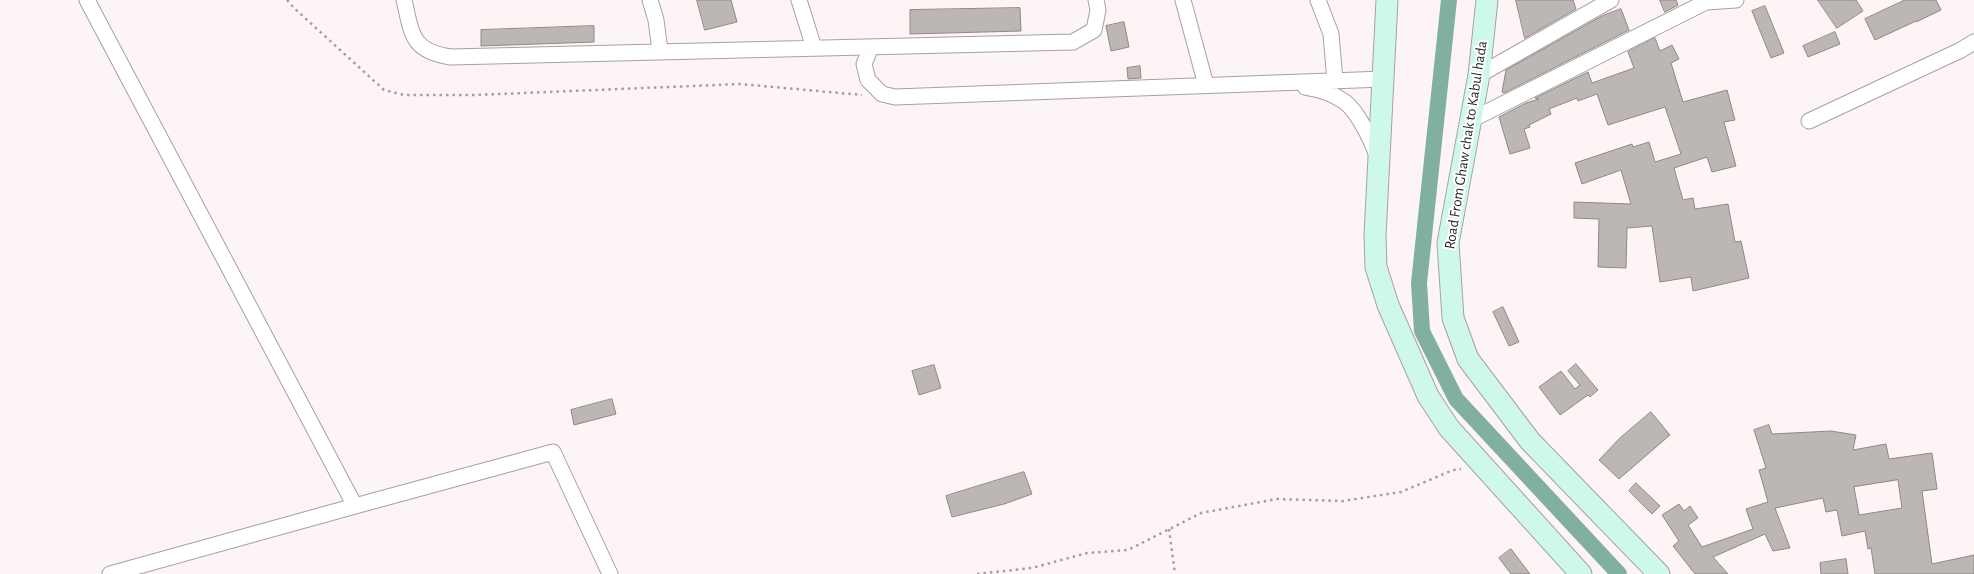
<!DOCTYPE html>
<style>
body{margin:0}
canvas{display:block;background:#fdf5f5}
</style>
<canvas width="1974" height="574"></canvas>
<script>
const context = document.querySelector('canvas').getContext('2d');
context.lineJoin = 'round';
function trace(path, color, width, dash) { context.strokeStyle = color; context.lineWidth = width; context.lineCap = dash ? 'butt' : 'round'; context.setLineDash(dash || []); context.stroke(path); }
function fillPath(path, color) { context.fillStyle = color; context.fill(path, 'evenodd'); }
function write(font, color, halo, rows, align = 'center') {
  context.font = font + ' "Alegreya Sans",sans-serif'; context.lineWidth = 4; context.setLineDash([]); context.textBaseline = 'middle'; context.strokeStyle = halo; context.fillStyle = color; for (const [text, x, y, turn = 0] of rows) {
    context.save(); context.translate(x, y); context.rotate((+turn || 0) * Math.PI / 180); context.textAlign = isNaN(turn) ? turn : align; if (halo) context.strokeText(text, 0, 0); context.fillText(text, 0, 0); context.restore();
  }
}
const canal = new Path2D(`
 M1449,0L1419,283L1422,331L1456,399L1619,574`);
const building = new Path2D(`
 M697,0H731L737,22L705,30Z
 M1516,0H1573L1576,9L1525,38Z
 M1660,0H1676L1678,5L1665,12Z
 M1818,0H1856L1863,11L1837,28Z
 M1905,0H1936L1941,10L1916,22V21L1875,40L1865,19Z
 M1765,6L1784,53L1771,58L1752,11Z
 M1020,8L1021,31L910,34V10Z
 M1621,9L1629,30L1504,93L1502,92L1506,70L1602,16Z
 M1124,22L1129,47L1111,51L1106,26Z
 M594,26V42L481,46V30Z
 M1835,32L1840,44L1808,57L1803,46Z
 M1655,38L1660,51L1672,45L1679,59L1671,63L1683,102L1727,90L1735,120L1724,122L1736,166L1712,172L1707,157L1674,168L1683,200L1693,198L1695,209L1728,204L1735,242L1741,241L1749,278L1693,291L1691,277L1660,282L1652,226L1627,228L1626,268L1598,267L1599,219L1574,218V202L1631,204L1621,170L1582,184L1575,163L1632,144L1633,147L1649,142L1655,162L1681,154L1665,107L1608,125L1597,94L1578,101L1577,98L1549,109L1551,114L1529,125L1530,127L1524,129L1530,148L1510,154L1499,117L1526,103L1539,99L1535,98L1588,72L1592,83L1634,68L1628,52Z
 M1140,66L1141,78L1128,79L1127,68Z
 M1503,307L1519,342L1509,346L1493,312Z
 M1576,364L1598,390L1590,397L1588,395L1560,415L1539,387L1561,371L1575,389L1580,385L1568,371Z
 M934,365L941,388L919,395L912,371Z
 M612,399L616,414L574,425L571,410Z
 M1651,412L1670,435L1619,479L1599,460L1620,438Z
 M1769,425L1772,434L1831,431L1856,435L1853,450L1886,444L1889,459L1932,453L1937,489L1922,491L1932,564L1974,555V574H1875L1871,548L1868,549L1865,531L1842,536L1837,510L1826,512L1823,498L1775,508L1790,548L1773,551L1765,534L1713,557L1728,574H1695L1673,546L1679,541L1662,515L1679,504L1684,511L1690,506L1698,518L1688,525L1702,547L1753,529L1746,509L1768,502L1759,470L1766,468L1754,430ZM1898,480L1902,508L1859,515L1854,487Z
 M1024,472L1032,494L1004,504L952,517L946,496Z
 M1636,483L1660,506L1652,514L1629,491Z
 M1511,549L1530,574H1511L1499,558Z
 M1846,559L1848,574H1821L1820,563Z`);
const path = new Path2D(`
 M287,0L294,8L384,90L404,95H475L740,84L862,95
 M1169,529L1175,574
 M977,574L1032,568L1087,553L1128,550L1201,513L1277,499L1343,501L1401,492L1453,470L1461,469`);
const street = new Path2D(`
 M87,0L355,506L553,452L610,574
 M404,0C412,34 411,51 451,57L1073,42L1094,30L1098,10L1096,0
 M650,0L656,20L660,51
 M799,0L814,48
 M1183,0L1206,85
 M1318,0L1331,34L1335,81
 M871,47L864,64L868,80L882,94L895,97L1384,79
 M1479,75L1611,0
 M1305,87C1318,89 1334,94 1345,102C1358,112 1372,141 1377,156
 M1469,121L1706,2L1736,0
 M1809,121L1961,50L1974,42
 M110,574L355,506`);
const secondary = new Path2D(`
 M1387,0L1375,236L1376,267L1388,305L1428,396L1449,428L1581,574
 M1487,0L1479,75L1448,243L1453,318L1468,359L1530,441L1659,574`);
const streetNames = [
 ["Road From Ghaw chak to Kabul hada",1466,145,-81]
];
trace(canal, '#81afa0', 16);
fillPath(building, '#bcb6b5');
trace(building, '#8f8888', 1);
trace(street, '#a8a1a0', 17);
trace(secondary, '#a8a1a0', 23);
trace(path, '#a49e9e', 2.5, [2.5, 4]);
trace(street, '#fff', 15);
trace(secondary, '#cff8ed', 21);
write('15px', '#211f1f', '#fff', streetNames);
</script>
